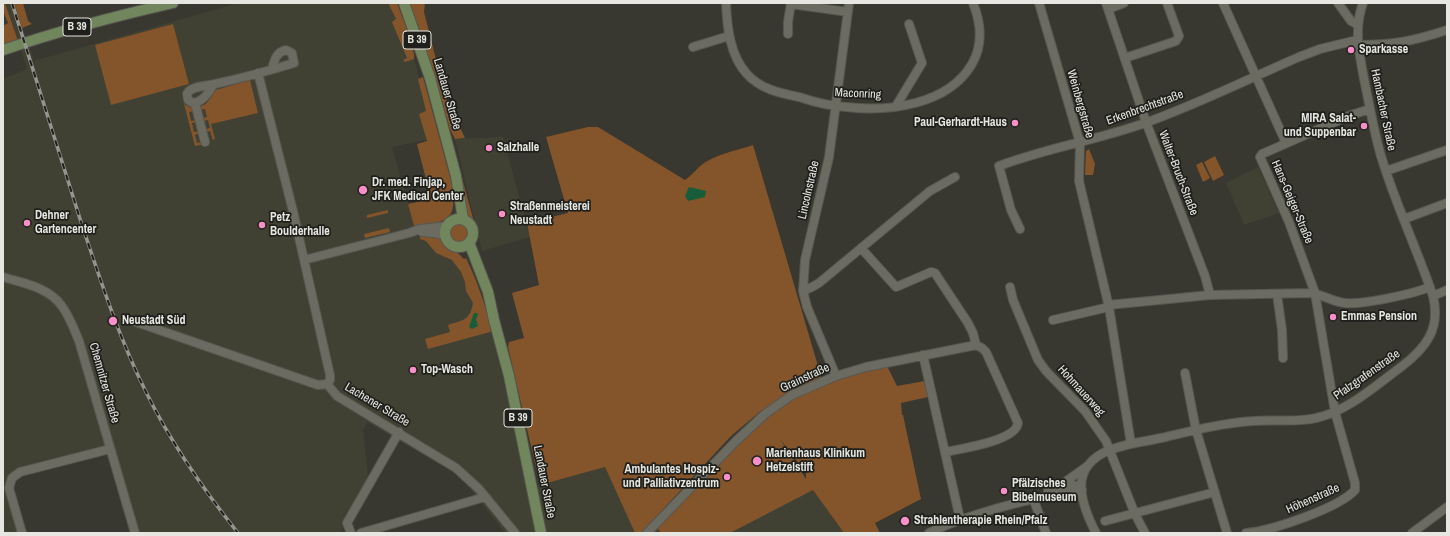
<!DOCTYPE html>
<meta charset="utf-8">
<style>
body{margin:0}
#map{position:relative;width:1450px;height:536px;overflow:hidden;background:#383830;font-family:"Archivo Narrow",sans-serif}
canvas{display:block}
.frame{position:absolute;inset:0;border:4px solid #e7e7e2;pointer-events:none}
</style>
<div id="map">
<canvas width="1450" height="536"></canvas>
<div class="frame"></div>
</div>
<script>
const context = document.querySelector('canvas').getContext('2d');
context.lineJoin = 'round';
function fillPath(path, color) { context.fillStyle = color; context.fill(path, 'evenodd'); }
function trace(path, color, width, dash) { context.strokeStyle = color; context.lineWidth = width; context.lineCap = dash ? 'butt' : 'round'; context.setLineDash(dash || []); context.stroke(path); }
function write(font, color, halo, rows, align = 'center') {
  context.font = font + ' "Archivo Narrow",sans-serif'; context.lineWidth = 3.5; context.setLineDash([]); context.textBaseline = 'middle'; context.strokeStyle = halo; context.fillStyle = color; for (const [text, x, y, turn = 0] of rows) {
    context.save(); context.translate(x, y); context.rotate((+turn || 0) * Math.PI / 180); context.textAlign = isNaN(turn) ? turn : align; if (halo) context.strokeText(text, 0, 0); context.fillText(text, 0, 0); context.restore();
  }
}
const built = new Path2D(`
 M5,3H14L34,61L238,3H388L414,59L436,138L392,147L414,226L418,237L430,236L441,241L472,277L491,330L512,417L517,446L524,479L540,485L605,467L635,533H505L460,476L367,422L363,431L368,476L341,533H138L110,449L20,472L9,488L22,533H3V79L25,70L27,68Z
 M503,137L530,237L482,251L455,139Z
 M1258,167L1279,213L1244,225L1226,183Z
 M806,479L844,533H650L667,517Z`);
const green = new Path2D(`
 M3,3H5L18,41L3,46V26L8,23L3,11Z
 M14,3H23L28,21L32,24L22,28Z
 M388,3H397L408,32C407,42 416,50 414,59L405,62L403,60L407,58L392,22L396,19Z
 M410,3H425L424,12L446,99L465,138L455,139L450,129L434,73Z
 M173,24L189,84L111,105L95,45Z
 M423,77L453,188L448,192V197L453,200C456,224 431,224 414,226L408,204L431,199L417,144L427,141L419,114L426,111L418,79Z
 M250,80L258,113L211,124L215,139L213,140L210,131L206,132L205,129L210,128L208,120L203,121L202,118L207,117L205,109L200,110L199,107L206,104L216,90Z
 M184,104L193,109L194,111L189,112L191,121L196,120L197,122L192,123L194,132L199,131L200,133L195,135L197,143L202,142L205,144L195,146Z
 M588,127H598L685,180C691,176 695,171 699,167C714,154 735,151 753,145L823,383L886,364L897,386L925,381L928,397L901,403L902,415H903L921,499L875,523L880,533H844L813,490L730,533H661L657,527L737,443L766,419L762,410L731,436L641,533H635L605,467L540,485L508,347L509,342L524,338L512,293L539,285L527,223L568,213L546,137ZM780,439L803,469L806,470V479Z
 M1089,149L1095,164L1093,175H1085L1086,151Z
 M1215,156L1224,175L1213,181L1204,162Z
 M1202,162L1210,178L1203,182L1196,165Z
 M460,173L461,174L474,222L470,221L465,215Z
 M388,210V213L367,218V215Z
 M447 233a11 11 0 1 1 22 0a11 11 0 1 1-22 0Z
 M389,228L390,232L365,238L364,234Z
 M420,236H434L440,239L447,248L458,253L464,259L466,258C477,280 485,305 492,329L490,332L428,349L425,339L450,332L448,325C464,320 470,320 473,303L466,291L465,282L461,272L452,260L436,253L426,241L420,239Z`);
const water = new Path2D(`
 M689,187L706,191L705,197L688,201L685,196Z
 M474,313H477L478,315L476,319L478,326L472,329L469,327Z`);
const minor = new Path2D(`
 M726,3C727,27 730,56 747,74C760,89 780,93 799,97C814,102 830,106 846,107C889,112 948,105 972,64C983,45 981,23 973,3
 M1039,3L1080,143L1079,181L1109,307L1131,444
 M1106,3L1146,122L1205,276L1210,295
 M1223,3L1286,143
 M1338,3L1351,21L1358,25
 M791,4L848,12
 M1108,9L1124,3
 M788,34V22L791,3
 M1357,45C1392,45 1414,41 1447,30
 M693,47L729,36
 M1125,58L1176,41L1179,36L1167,3
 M258,73L293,211L330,375V380L327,384
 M214,84C209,92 203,102 193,103L188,100L187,94C190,86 207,86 215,84C242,78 268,71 294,63L292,53L286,50C276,52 274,61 272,69
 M195,103L205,142
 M896,106L922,63L909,24
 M1386,171L1447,150
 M1404,219L1447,203
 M1020,229L1011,210L999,166C1047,148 1097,140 1145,123C1198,104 1248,79 1299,57L1320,49L1357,40
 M422,232L434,233L444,235
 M861,248L896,287L931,272L935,273L968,323L973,333L976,345
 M304,260L409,233L420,229L446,226
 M3,277C22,283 48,287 61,305C69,315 74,329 79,341L135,533
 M1010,287L1013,300L1038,360L1046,371L1085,411L1106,441L1135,514L1145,533
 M803,291L812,287L819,283L930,191L955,177
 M1277,294L1282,330L1283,358
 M1433,296L1447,290
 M1108,305L1210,295L1310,293C1322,294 1333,302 1345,303C1362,305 1413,294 1430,287
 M1053,320L1109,307
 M133,321L318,385L327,384
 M923,355L960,519
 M1185,373L1196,430L1227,533
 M836,376L807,307L803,291L805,260L829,157L849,3
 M327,384L337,396L456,468L479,489L515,533
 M945,452C960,449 1016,441 1018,423L986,352L982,348L976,345
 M1061,485L1086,467
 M1048,491C1059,486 1071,480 1082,490
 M1033,498L1046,533
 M1105,521L1215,492
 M22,533L9,488L12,478L20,472L110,449
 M351,533L347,523L399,432
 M361,533L485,497
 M647,533L736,441L765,414L792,395L836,376L866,367L976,345
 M929,533C951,522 974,515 998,508C1027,500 1052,494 1082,490
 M1096,533C1088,518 1077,492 1083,475C1086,465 1096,456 1105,452C1122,444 1143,442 1161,438C1191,431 1222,423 1253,421C1274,419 1296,423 1316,418C1348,411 1375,386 1401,367C1426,348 1441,329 1433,296C1417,249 1395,203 1381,156C1374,132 1370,108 1365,84C1360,57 1353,30 1363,3
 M1246,533C1271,531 1339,508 1355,490V483L1335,412L1315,293L1289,222L1260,157L1262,154L1351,115L1370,109
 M1412,533L1447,507`);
const major = new Path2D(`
 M404,3L430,78L456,176L463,219
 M3,50C59,31 116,16 173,3
 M445 233a14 14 0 1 1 28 0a14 14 0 1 1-28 0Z
 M470,242V245L488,292L494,320L509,376L541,533`);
const rail = new Path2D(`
 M12,3C35,76 58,149 81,222C100,279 119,338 146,392C171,443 203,489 238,533`);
const markers = [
 [1351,50,4,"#f98fc9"],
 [1015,123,4,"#f98fc9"],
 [1364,126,4,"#f98fc9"],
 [489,148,4,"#f98fc9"],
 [363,190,5,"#f98fc9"],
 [502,214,4,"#f98fc9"],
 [27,223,4,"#f98fc9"],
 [262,225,4,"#f98fc9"],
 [1333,317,4,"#f98fc9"],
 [113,321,5,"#f98fc9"],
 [413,370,4,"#f98fc9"],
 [757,461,5,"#f98fc9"],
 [727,477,4,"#f98fc9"],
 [1004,491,4,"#f98fc9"],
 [905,521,5,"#f98fc9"]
];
const shields = [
 [77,27,28],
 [417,40,28],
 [518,418,28]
];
const shieldNames = [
 ["B 39",77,27],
 ["B 39",417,40],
 ["B 39",518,418]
];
const poiNames = [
 ["Sparkasse",1359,50],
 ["MIRA Salat-",1356,119,"right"],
 ["und Suppenbar",1356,133,"right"],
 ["Paul-Gerhardt-Haus",1007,123,"right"],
 ["Salzhalle",497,148],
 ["Dr. med. Finjap,",372,183],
 ["JFK Medical Center",372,197],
 ["Straßenmeisterei",510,207],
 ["Neustadt",510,221],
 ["Dehner",35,216],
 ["Gartencenter",35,230],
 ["Petz",270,218],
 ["Boulderhalle",270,232],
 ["Emmas Pension",1341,317],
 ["Neustadt Süd",122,321],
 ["Top-Wasch",421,370],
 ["Marienhaus Klinikum",766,454],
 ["Hetzelstift",766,468],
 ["Ambulantes Hospiz-",719,470,"right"],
 ["und Palliativzentrum",719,484,"right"],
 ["Pfälzisches",1012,484],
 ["Bibelmuseum",1012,498],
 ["Strahlentherapie Rhein/Pfalz",914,521]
];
const streetNames = [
 ["Landauer Straße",447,94,74],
 ["Maconring",858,94,3],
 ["Weinbergstraße",1080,104,74],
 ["Erkenbrechtstraße",1145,108,-20],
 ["Hambacher Straße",1383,110,78],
 ["Walter-Bruch-Straße",1178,173,69],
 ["Lincolnstraße",809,190,-77],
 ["Hans-Geiger-Straße",1292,202,67],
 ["Pfalzgrafenstraße",1367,375,-35],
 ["Grainstraße",805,378,-25],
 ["Chemnitzer Straße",104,383,74],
 ["Hohmauerweg",1081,391,48],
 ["Lachener Straße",377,405,31],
 ["Landauer Straße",544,482,79],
 ["Höhenstraße",1313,499,-24]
];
fillPath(built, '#414133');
fillPath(green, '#84542b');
fillPath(water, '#175d39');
trace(minor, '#575751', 10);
trace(major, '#575751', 12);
trace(minor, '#6b6b62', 8);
trace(major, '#72865e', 10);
trace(rail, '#95958f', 3.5);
trace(rail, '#1f1f1b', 2, [6]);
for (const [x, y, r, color] of markers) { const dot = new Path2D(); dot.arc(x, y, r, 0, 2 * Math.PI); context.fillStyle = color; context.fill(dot); trace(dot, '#1f1f1b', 1.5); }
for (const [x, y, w] of shields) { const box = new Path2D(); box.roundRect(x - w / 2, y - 9, w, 18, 3); context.fillStyle = '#1f1f1b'; context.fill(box); trace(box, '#e7e7e2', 1); }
write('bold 11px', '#e7e7e2', null, shieldNames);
write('bold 12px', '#e7e7e2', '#1f1f1b', poiNames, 'left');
write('12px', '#e7e7e2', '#1f1f1b', streetNames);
</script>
